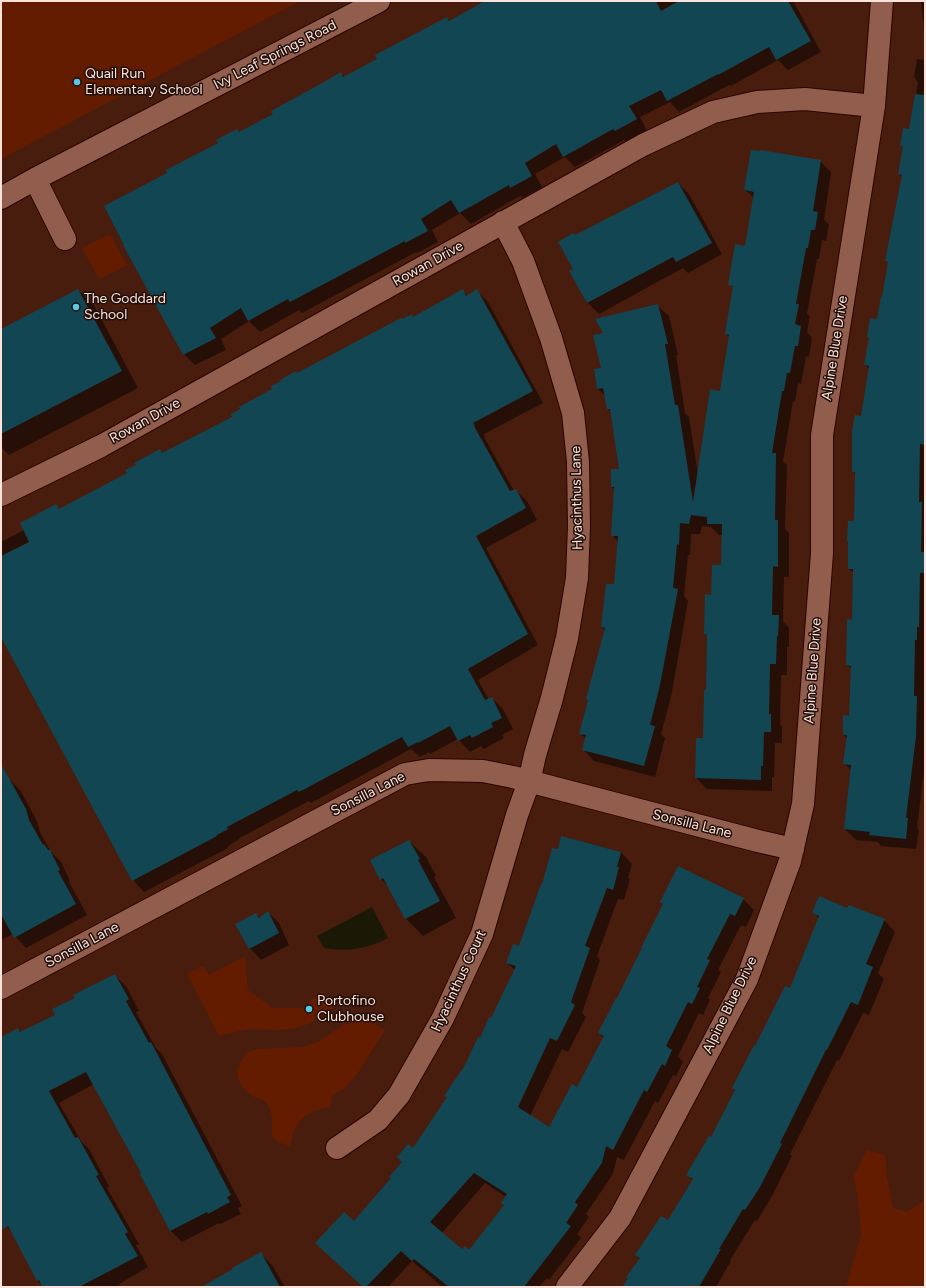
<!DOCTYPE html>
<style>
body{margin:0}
#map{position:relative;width:926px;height:1288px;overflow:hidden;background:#481d0e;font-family:Figtree,sans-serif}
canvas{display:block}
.frame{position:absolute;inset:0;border:2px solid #fce4dc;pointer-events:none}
</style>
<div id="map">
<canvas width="926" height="1288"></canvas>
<div class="frame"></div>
</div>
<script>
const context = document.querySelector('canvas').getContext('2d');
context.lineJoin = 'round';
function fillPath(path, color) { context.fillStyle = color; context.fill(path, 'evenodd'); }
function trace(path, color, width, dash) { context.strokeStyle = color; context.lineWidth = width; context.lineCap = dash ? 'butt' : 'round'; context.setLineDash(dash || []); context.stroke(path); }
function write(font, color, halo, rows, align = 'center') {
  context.font = font + ' Figtree,sans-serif'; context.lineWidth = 3; context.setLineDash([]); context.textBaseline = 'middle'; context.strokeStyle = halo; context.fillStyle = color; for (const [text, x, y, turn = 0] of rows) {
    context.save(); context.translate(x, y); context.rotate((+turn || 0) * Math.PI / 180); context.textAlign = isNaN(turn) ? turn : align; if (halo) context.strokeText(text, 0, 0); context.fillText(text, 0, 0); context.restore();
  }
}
const green = new Path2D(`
 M1,1H300L1,159Z
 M110,234L127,265L99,279L82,248Z
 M245,956L248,990L273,1008H303L322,991L336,1006L308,1024L296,1028L280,1030L248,1029L219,1036L187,974L203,966L209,975Z
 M355,1017C366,1016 375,1025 385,1030L358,1073L345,1088L337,1092L332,1096L330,1108C315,1108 300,1116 294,1131C292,1136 291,1141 290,1146L278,1142L272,1136C272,1126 273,1113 268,1105C266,1100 260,1099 255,1097C246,1093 235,1081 238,1070C239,1064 243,1059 245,1053L258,1049L302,1047L318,1042Z
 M867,1150L885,1155L887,1178L893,1208L907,1212L925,1200V1287H846L861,1235L859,1207L854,1176Z`);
const water = new Path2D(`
 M372,907L388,938C368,949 346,952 324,948L317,936Z`);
const shadow = new Path2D(`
 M481,1H793L821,52L788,70L778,60L731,86L729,85L679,112L670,102L640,117L647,131L627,142L624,140L575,167L565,157L535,174L542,187L522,198L520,196L471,224L460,213L432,230L438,242L417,253L416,252L302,313L299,310L260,332L249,321L221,339L226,350L195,365L184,354L169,173L219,143L237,130L240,133L274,115L341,74L345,77L378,59L447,18L450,21L483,3Z
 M921,1H925V41V40Z
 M917,59L925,60V763L917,828L919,830L916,849L881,846L878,842L856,840L845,829L852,771L844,763L847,739L844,735L850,717L852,669L847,665L853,621L854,573L849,569L855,522L856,475L853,471L870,369L865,365L878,320L889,263L886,261L903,178L899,174L904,149L901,146L910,130L918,82L914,77Z
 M820,161L831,172L824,220L829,224L826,241L822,240L819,259H817L807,314L810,316L807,332L812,338L809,357L806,356L801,384L798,383L795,402L793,401L783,462L787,465L785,529L789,533V577H784L783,621L789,628V647H787V675H781L780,724L782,726V743H775L774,777H772V791L707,789L696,778L704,739L707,691L708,637L705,634L712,596L722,566L723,535H719L711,527L702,526L700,534H691L690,555H688L684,596L688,601L671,697L661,734L665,738L655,777L594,761L583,749L586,739L580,733L605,631L602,627L615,585L618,542L612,535L615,490L612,487L620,470L612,413L608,409L606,397L598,389L595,370L602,369L604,334L657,305L669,316L678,355H676L685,413L689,417L698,474L721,392L730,337L726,334L734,288L730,284L746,247L754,198L745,190Z
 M678,183L689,194L722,254L688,273L683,268L599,314L587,302L574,270L575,236Z
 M78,290L95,307L138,388L9,455L1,447V330Z
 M462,291L468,296L477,291L488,302L543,403L484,434L485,437H484L514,491L515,490L527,501L537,520L486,548L538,645L478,680L489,700L492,698L503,709L513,729L502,735L504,738L484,749L481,746L470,752L458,739L430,754L429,752L420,757L411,749L311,803L309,801L238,839V840L227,847L228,848L144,892L133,880L1,634V542L24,530L56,505L60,510L128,473L137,465L160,450L164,454L234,417L297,374L411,315L414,318Z
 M9,779L20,790L37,821L40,832L51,852L61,862L70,881L69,882L87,915L26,948L13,934L1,940V783Z
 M562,837L621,852L632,864L628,878L630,879L624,900L618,899L597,956L600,960L582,1013L586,1017L568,1052L562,1049L530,1116L550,1129L578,1088L604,1038L599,1033L743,899L754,910L746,927L741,925L718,970L721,972L708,998L710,1000L703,1015L699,1013L678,1056L683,1062L676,1076L673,1075L658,1103L655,1101L624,1160L617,1157L613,1174L586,1214L589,1217L577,1234L581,1238L549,1280L547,1278L539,1287H438L440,1285L412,1261L388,1287H363L354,1223L392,1178L414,1150L448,1098L492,1019L515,970L507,963L520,947L558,850ZM485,1183L506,1197L505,1205L469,1251H463L442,1233Z
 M409,841L426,857L436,876L434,877L456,918L423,936L406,919L389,887L381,879Z
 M848,909L884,920L895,932L878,973L884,979L869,1015L863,1013L839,1061L837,1060L790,1154L792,1156L771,1198L757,1221L755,1220L730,1260L731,1261L716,1287H624L640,1259L636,1255L668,1222L693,1180L687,1175L711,1138L735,1091L733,1088L790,989L819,918L814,913Z
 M268,912L279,923L289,945L261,960L250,948L256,914L261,918Z
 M114,975L126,986L139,1011L136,1012L156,1048L162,1054L242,1206L238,1208L241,1214L220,1224L219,1223L182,1242L171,1231L141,1174L142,1173L94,1084L59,1103L81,1141L89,1149L109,1186L107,1188L139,1244L136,1245L148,1267L119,1284L120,1287H43L38,1281L11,1231L7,1227L1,1216V1038L18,1029L22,1033L57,1015L76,998Z
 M261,1254L272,1265L285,1287H203Z`);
const building = new Path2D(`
 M485,1H656L661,11L679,1H788L811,41L776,60L769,47L718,75V74L667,101L661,90L629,106L637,119L615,131L613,129L563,157L556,144L525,163L532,176L510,188L509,185L459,213L451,200L421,219L428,231L405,243V241L290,302L288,299L248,321L241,308L210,328L216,338L183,355L123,245H124L104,206L167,173L166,170L218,143L216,140L237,129L239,132L273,114L271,111L324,82L341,72L343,77L377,59L375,55L447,17L449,21Z
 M915,94L925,95V445L920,444L919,502H922L921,552H925V573H920L919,627H917V640H915L914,696H917L916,736L906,818H908L906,839L869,835L870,832L844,829L851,765L843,764L847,735H843V715L849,716L851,666L846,665L847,619L852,620L853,569H848V541H847L848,521H854L855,472H852V431L855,415L861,416L869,366L864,365L869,338L867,337L870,318L877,319L881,297H882L888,262L885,261L902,175L898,174L903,147L900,146L903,128L909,129Z
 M751,150L760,151V150L821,160L813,211L818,212L815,230H811L808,248H806L796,304H799L795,324L801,326L798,346H795L790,373H787L784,391H782L772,453H776L775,520H778V567L773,566L772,615H779L778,636H777L776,664H770L769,714H771V732H764L763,766H761V780L695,778L696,738H703L704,690H706L707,635L704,634L705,594L711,595L712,565H721L722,524H707V517L691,515L689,524L680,523L679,545L677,544L673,588L678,589L660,685L650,725L655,726L644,766L582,750L586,735L579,734L588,700L586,699L605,628L601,627L606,584H614L618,536H611L614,487H611V469H619L610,409H607L603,388L597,389L594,369L601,368L593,335L603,333L595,319L658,304L668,344H665L675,405H678L693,502L710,389L720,391L729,335L725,334L733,286L728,285L735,244L745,246L754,192L744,190Z
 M678,182L712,243L676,262L673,257L587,303L569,271L573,269L558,242L573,233L575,235Z
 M78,289L122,371L1,434V329Z
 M463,289L466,296L477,289L533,391L473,423L475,426H474L510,491L516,489L526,508L476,536L528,634L468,669L485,700L492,697L502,718L491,723L493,727L472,738L470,735L458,741L450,726L418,743V742L408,747L402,737L299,792L297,790L227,827L228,829L217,835V836L132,881L1,637V556L29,542L20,523L56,504L59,509L127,473L125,470L136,465L134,463L160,449L162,453L232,417L231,414L240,409L239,407L272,389L271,386L281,381L280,380L296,371L297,373L401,318L402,319L412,314L413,317Z
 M1,764L26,809L29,820L43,845L44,844L48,850H50L60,870L58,871L76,904L14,938L1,914Z
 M561,836L621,852L617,867H619L613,890L607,888L585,946L590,948L571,1002L575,1005L557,1041L550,1038L518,1107L549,1127L572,1084L577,1087L604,1036L598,1033L616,998H617L642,948H641L663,904L660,902L678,866L744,898L735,916L730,914L707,959L710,960L697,987L700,988L692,1004L688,1002L666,1046L672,1050L665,1066L662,1064L647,1092L644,1090L613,1150L606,1146L602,1163L575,1202L578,1205L566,1223L571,1226L524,1287H449L414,1259L412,1261L401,1251L366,1287H363L315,1243L344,1212L354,1221L391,1178L389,1177L402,1162L397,1157L408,1144L413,1148L447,1097L444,1096L465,1065L478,1037L480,1038L489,1017L491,1018L516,966L506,963L513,944L519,946L541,884H542L552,848L558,849ZM474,1173L507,1194L501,1203L504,1205L469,1250L465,1246L462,1249L430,1222Z
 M409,840L420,859L418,860L440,901L405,919L383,878L380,880L370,860Z
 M819,896L847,908L849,905L885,919L866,964L873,967L858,1005L851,1002L827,1050H826L780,1143L782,1144L760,1187L745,1210L743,1209L719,1249H721L699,1287H622L628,1279L626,1277L640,1258L635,1255L661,1216L668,1220L693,1179L686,1175L709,1136L711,1137L735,1090L732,1088L754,1045L755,1046L785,986L790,988L819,916L812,913Z
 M268,911L279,933L249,949L235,924L256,913L259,918Z
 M115,974L129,999L126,1001L149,1043L151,1042L231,1195L227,1197L230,1202L208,1214L207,1212L170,1231L140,1174L141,1173L86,1072L49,1091L75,1138L78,1137L99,1175L96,1176L128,1232L125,1234L138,1256L79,1287H42L39,1280L37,1281L8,1226L1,1230V1037L18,1028L20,1032L55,1015L52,1009L75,998L73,995Z
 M261,1252L280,1287H201L233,1269L232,1268Z`);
const minor = new Path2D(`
 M35,179L65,239
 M1,198L35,179L379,1
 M1,495L101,446L643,145L713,112L757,102L805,99L874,106
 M1,988L405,774L429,770L483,771L513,777L758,841L793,849
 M337,1148L378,1120L399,1095L443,1018L482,934L517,815L529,782L535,755L552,698L567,638L577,578L579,526L578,462L573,413L551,338L523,261L503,222
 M567,1287L620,1218L747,979L790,861L803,804L822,553V435L874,106L882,1`);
const markers = [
 [77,82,4,"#5ac8e6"],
 [76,307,4,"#5ac8e6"],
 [309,1009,4,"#5ac8e6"]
];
const streetNames = [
 ["Ivy Leaf Springs Road",275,55,-27],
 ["Rowan Drive",428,264,-29],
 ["Alpine Blue Drive",835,348,-81],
 ["Rowan Drive",145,421,-29],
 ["Hyacinthus Lane",577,498,-91],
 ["Alpine Blue Drive",813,671,-86],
 ["Sonsilla Lane",368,794,-27],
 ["Sonsilla Lane",692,824,14],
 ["Sonsilla Lane",82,945,-28],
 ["Hyacinthus Court",459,981,-65],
 ["Alpine Blue Drive",730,1005,-64]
];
const poiNames = [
 ["Quail Run",85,74],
 ["Elementary School",85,90],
 ["The Goddard",84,299],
 ["School",84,315],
 ["Portofino",317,1001],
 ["Clubhouse",317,1017]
];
fillPath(green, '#641c01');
fillPath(water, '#1c1806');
fillPath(shadow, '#0007');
fillPath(building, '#134653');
trace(minor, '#2c0400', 24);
trace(minor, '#915e4e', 22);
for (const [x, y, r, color] of markers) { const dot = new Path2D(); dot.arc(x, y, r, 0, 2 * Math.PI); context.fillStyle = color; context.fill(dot); trace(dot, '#210e08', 1.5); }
write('14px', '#fce4dc', '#210e08', streetNames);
write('14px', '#fce4dc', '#210e08', poiNames, 'left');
</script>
